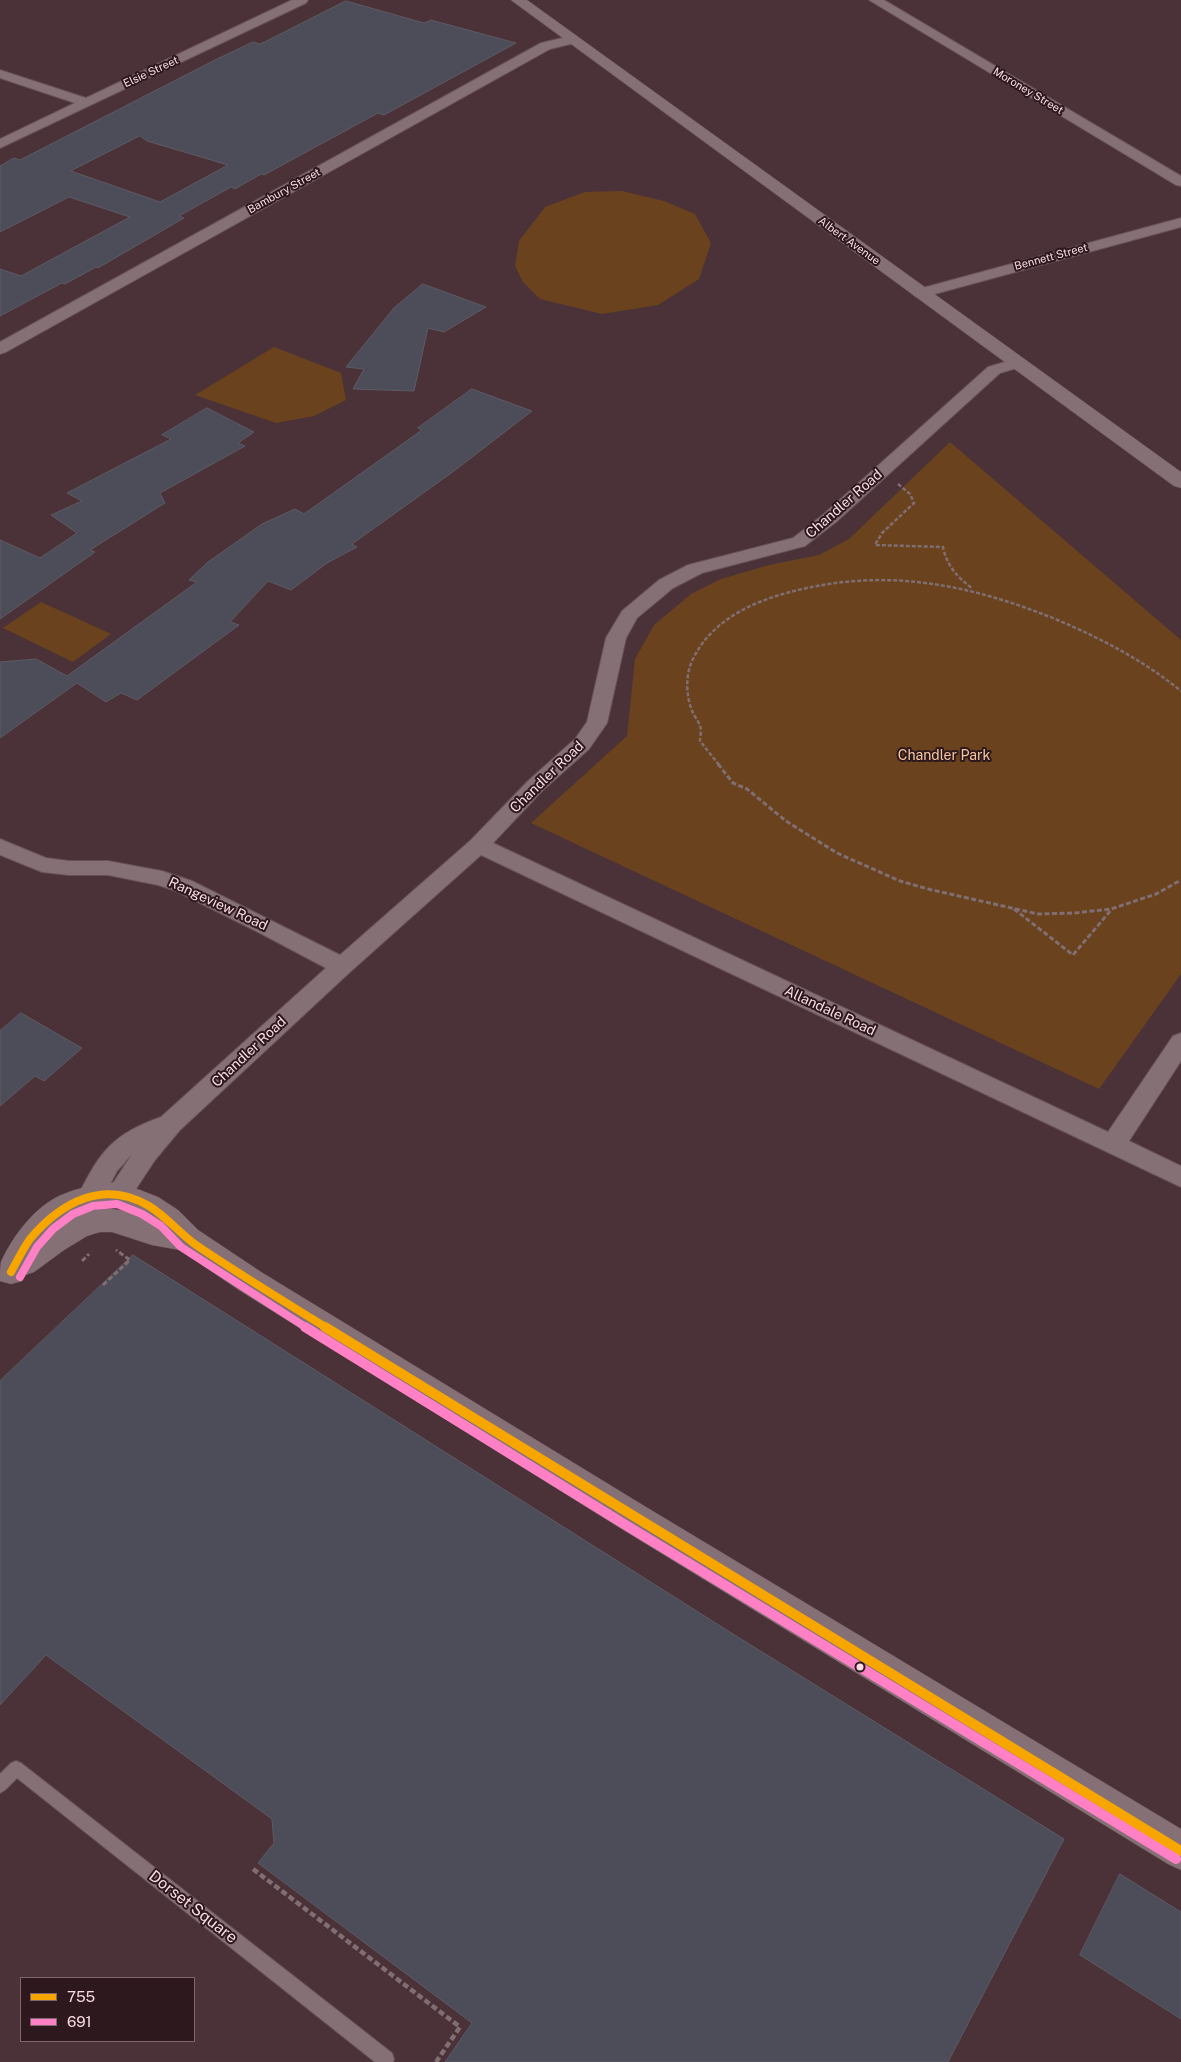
<!DOCTYPE html>
<style>
body{margin:0}
#map{position:relative;width:1181px;height:2062px;overflow:hidden;background:#4a3238;font-family:"Public Sans",sans-serif}
canvas{display:block}
.legend{position:absolute;left:20px;top:1977px;width:175px;height:65px;box-sizing:border-box;background:#2c181d;border:1px solid #7e666c;margin:0;padding:6px 9px;list-style:none;font-size:15px;color:#fadce2}
.legend li{display:flex;align-items:center;gap:10px;height:25px}
.legend b{width:25px;border:1px solid #7e666c}
</style>
<div id="map">
<canvas width="1181" height="2062"></canvas>
<ul class="legend">
<li><b style="height:6px;background:#f7a600"></b>755</li>
<li><b style="height:6px;background:#ff80c5"></b>691</li>
</ul>
</div>
<script>
const context = document.querySelector('canvas').getContext('2d');
context.lineJoin = 'round';
function fillPath(path, color) { context.fillStyle = color; context.fill(path, 'evenodd'); }
function trace(path, color, width, dash) { context.strokeStyle = color; context.lineWidth = width; context.lineCap = dash ? 'butt' : 'round'; context.setLineDash(dash || []); context.stroke(path); }
function write(font, color, halo, rows, align = 'center') {
  context.font = font + ' "Public Sans",sans-serif'; context.lineWidth = 4; context.setLineDash([]); context.textBaseline = 'middle'; context.strokeStyle = halo; context.fillStyle = color; for (const [text, x, y, turn = 0] of rows) {
    context.save(); context.translate(x, y); context.rotate((+turn || 0) * Math.PI / 180); context.textAlign = isNaN(turn) ? turn : align; if (halo) context.strokeText(text, 0, 0); context.fillText(text, 0, 0); context.restore();
  }
}
const green = new Path2D(`
 M622,191L664,201L695,214L711,243L699,279L658,305L602,314L540,299L523,282L515,266L519,241L545,207L585,192Z
 M274,347L341,373L346,400L314,416L276,423L195,395Z
 M950,442L1181,640V974L1099,1089L531,823L627,736L635,659L654,625L691,594L721,579L769,565L819,555L849,539Z
 M41,602L111,634L73,662L3,628Z`);
const building = new Path2D(`
 M346,1L424,23L431,20L516,43L384,115L378,113L264,175L261,174L235,189L231,187L179,216L184,218L98,268L96,267L65,284L62,283L0,316V269L21,276L130,217L69,197L0,232V166L14,158L20,160L215,60L253,42L260,44ZM140,136L147,141L228,165L160,202L71,171Z
 M423,284L486,307L444,332L428,328L414,391L353,389L364,369L346,367L394,308Z
 M472,389L532,411L454,471L352,544L357,547L327,563L291,590L268,581L230,622L239,625L137,700L121,693L106,702L77,683L0,738V662L36,659L67,676L197,582L189,580L208,562L262,524L295,509L304,514L422,430L418,428Z
 M207,408L254,432L238,443L245,446L160,493L165,503L90,550L95,552L0,619V540L40,558L77,533L51,515L82,501L67,493L171,439L162,435Z
 M21,1013L82,1048L44,1081L35,1076L0,1106V1031Z
 M133,1255L733,1634L1064,1839L948,2062H445L472,2023L258,1863L274,1843L272,1819L46,1655L0,1705V1381Z
 M1120,1874L1181,1912V2019L1080,1955Z`);
const pathFar2 = new Path2D(`
 M898,484L910,494L914,503L882,533L875,545L943,547C947,566 957,577 973,589
 M719,765L700,741C700,737 702,730 700,726C699,722 695,717 693,713C686,697 685,677 692,661C709,624 745,605 783,594C881,566 968,583 1060,621C1104,640 1144,661 1181,691`);
const pathFar1 = new Path2D(`
 M718,764L733,783L747,789L786,821L837,853L900,881L928,889L1038,914L1074,913L1111,909L1156,894L1181,880
 M1014,909L1073,955L1111,910
 M82,1261L89,1254
 M103,1285L130,1260L116,1250`);
const path = new Path2D(`
 M253,1869L460,2027L436,2062`);
const service = new Path2D(`
 M16,1761L21,1763L392,2053L394,2059L393,2062H375L17,1778L5,1790L0,1793V1774L11,1763Z`);
const minor = new Path2D(`
 M292,0H308L306,3L0,148V139L75,103L0,78V70L86,98Z
 M869,0H884L1181,176V186L1176,185Z
 M571,36L575,37L577,40L575,43L550,49L6,352L0,354V342L541,43Z
 M1181,218V227L920,298L915,296L912,293L915,290Z
 M1018,358L1024,360L1026,363L1024,366L1000,373L836,522L805,546L702,573L673,588L637,618L626,638L607,723L589,749L542,791L493,843L1108,1132L1173,1036L1181,1033V1061L1129,1141L1181,1166V1187L481,855L350,972L180,1130L155,1160L128,1201L119,1204L110,1201L106,1194L132,1154L117,1171L100,1203L91,1206L82,1203L78,1196C100,1151 113,1134 161,1117L326,968L258,932L176,891L158,885L108,875H69L42,872L0,855V839L46,858L69,861H108L162,871L192,881L340,955L471,840L528,781L575,739L587,722L606,638L622,611L659,580L688,565L793,538L824,514L988,367Z`);
const secondary = new Path2D(`
 M511,0H527L1181,472V488L1174,486Z
 M119,1182L158,1197L178,1210L198,1230L261,1272L641,1504L1181,1829V1870L1168,1864L617,1526L239,1290L180,1250L152,1245L112,1232H100L87,1236L64,1250L34,1272L25,1275L22,1281L11,1284L0,1281C0,1275 0,1267 1,1262C12,1237 34,1208 59,1196C79,1187 98,1184 119,1182ZM117,1206L140,1216C117,1207 100,1207 76,1215L93,1208Z`);
const bus1Far1 = new Path2D(`
 M11,1272C17,1261 23,1249 30,1239C61,1202 104,1179 149,1206C167,1217 179,1233 196,1245C239,1274 283,1301 327,1328`);
const bus1 = new Path2D(`
 M325,1327L1181,1851`);
const bus2Far1 = new Path2D(`
 M20,1277L37,1247L53,1229L73,1214L93,1206L117,1204L142,1214L161,1226L181,1247L307,1328`);
const bus2 = new Path2D(`
 M305,1327L624,1524L1176,1859`);
const markers = [
 [860,1667,4.5,"#fadce2"]
];
const farStreetnames = [
 ["Elsie Street",151,72,-25],
 ["Moroney Street",1028,91,31],
 ["Bambury Street",284,191,-29],
 ["Albert Avenue",849,241,36],
 ["Bennett Street",1051,257,-15]
];
const streetNames = [
 ["Chandler Road",844,504,-41],
 ["Chandler Road",547,777,-44],
 ["Rangeview Road",218,904,25],
 ["Allandale Road",830,1011,25],
 ["Chandler Road",249,1052,-43]
];
const parkNames = [
 ["Chandler Park",944,756]
];
const nearStreetnames = [
 ["Dorset Square",193,1907,38]
];
fillPath(green, '#6a421d');
fillPath(building, '#4c4d58');
trace(building, '#5e5a63', 1);
trace(service, '#675157', 2);
trace(minor, '#675157', 2);
trace(secondary, '#675157', 1);
trace(pathFar2, '#806e72', 2.5, [4, 2]);
trace(pathFar1, '#806e72', 3, [5, 2.5]);
trace(path, '#806e72', 4.5, [6, 3]);
fillPath(service, '#857075');
fillPath(minor, '#857075');
fillPath(secondary, '#857075');
trace(bus1Far1, '#f7a600', 8);
trace(bus1, '#f7a600', 10);
trace(bus2Far1, '#ff80c5', 8);
trace(bus2, '#ff80c5', 10);
for (const [x, y, r, color] of markers) { const dot = new Path2D(); dot.arc(x, y, r, 0, 2 * Math.PI); context.fillStyle = color; context.fill(dot); trace(dot, '#2c181d', 2); }
write('11px', '#fadce2', '#2c181d', farStreetnames);
write('14px', '#fadce2', '#2c181d', streetNames);
write('14px', '#f6c79c', '#2c181d', parkNames);
write('16px', '#fadce2', '#2c181d', nearStreetnames);
</script>
